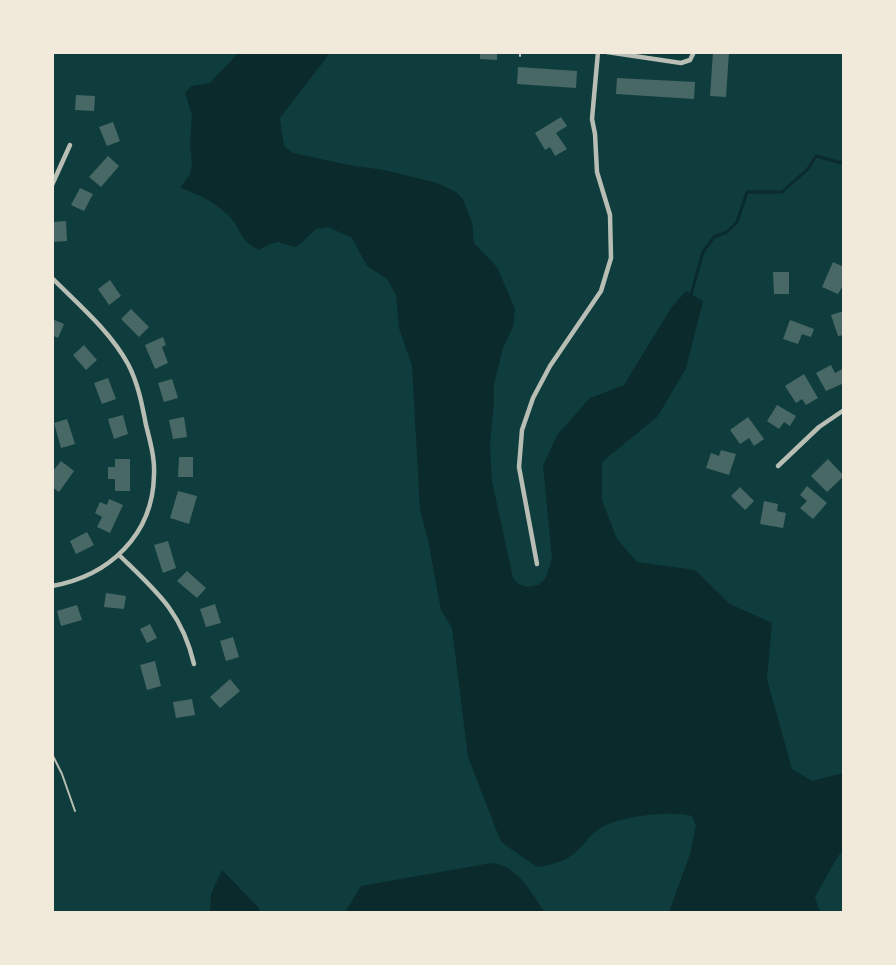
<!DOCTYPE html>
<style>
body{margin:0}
#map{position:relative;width:896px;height:965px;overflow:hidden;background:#0f3d3e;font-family:"Titillium Web",sans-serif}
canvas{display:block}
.frame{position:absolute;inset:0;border:54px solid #f1e9da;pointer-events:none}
</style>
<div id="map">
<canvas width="896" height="965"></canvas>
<div class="frame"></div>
</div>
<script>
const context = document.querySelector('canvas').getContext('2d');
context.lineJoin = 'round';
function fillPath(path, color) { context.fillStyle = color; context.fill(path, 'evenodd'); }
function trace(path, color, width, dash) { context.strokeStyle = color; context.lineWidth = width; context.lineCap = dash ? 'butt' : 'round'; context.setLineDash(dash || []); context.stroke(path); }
const water = new Path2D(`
 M330,53L280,118L284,146L293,153L349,165L384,170L437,183L456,192L463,199L472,222L474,243L497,267L515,309L513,327L503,348L494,384V402L490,445L492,481L513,578L519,584L527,587L538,585L545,579L552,559L543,466L557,435L590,398L624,385L671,308L686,291L703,301L686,368L658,416L602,462V500L617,539L637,562L695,570L730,604L772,623L767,679L792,769L812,781L843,773V851L838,856L815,897L820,912H669L690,854L696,826L692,816C670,810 618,816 599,829C591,834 586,842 579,849C568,861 552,865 537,867L501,842L468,757L452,628L441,610L428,540L420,510L412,366L399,328L396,295L387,279L367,266L352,238L328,227L316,229L298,246L294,247L279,242L270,244L259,250C238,240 242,229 229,216C215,202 198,194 180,188L190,174L192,165L190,145L192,115L185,93L191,86L210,83L238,53Z
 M491,863C518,865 530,892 545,912H345L361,886Z
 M222,870L259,908L260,912H210L211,894Z`);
const stream = new Path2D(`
 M691,295L703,252L714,237L727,232L737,222L747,192H782L808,169L816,156L841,163L844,158`);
const building = new Path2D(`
 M480,52H497V60L480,59Z
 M713,52H729L726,97L710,96Z
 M518,67L577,71L576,88L517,84Z
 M617,78L695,82L694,99L616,94Z
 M76,95L95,96L94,111L75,110Z
 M561,117L567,126L556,133L567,149L555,156L550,147L545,150L535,133Z
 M113,122L120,141L107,146L99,127Z
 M108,156L119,166L101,187L89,177Z
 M80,188L93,194L84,211L71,205Z
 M66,221L67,241L52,242V222Z
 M833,262L844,267V287H842L838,294L822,287Z
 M773,272H789V294H774Z
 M110,280L121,296L109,305L98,289Z
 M131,309L149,327L139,337L121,319Z
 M844,311V335L838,336L831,315Z
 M52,319L64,324L58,338L52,335Z
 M790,320L814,329L811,337L802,334L798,344L783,339Z
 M163,337L166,345L162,347L168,363L155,369L145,345Z
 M84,345L97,360L86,370L73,355Z
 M831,365L835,373L844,368V383L826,391L816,373Z
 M804,374L818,398L806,405L802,399L796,403L785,386Z
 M108,378L116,399L102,404L94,383Z
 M172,379L178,398L164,402L158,383Z
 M777,405L796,416L790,426L784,422L779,429L767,421Z
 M123,415L128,434L114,439L108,419Z
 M184,417L187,437L173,439L169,420Z
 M748,417L764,439L754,446L749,438L740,444L730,430Z
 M67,419L75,444L61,448L54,423Z
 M721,450L736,454L729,475L706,468L711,453L719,456Z
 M179,457H193V477H178Z
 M115,459H130V491H115V479H108V467H115Z
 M828,459L844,476L827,492L811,476Z
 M61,461L74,471L59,492L52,487V472Z
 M807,486L827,503L813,519L800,508L807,501L800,495Z
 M740,487L754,501L745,510L731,496Z
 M178,491L197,496L189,524L170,518Z
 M109,499L123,505L110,533L97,527L102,517L95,513L100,502L107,505Z
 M764,501L778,504L777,511L786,513L783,528L760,524Z
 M87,532L94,545L76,554L70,541Z
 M168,541L176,568L163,573L154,545Z
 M187,571L206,588L197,598L177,581Z
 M106,593L126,596L124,609L104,607Z
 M215,604L221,623L206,627L200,609Z
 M77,605L82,620L61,626L57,611Z
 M150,624L157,638L147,643L140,629Z
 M233,637L239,657L226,661L220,641Z
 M155,661L161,686L147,690L140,665Z
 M230,679L240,691L220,708L210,697Z
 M192,699L195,715L176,718L173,702Z`);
const service = new Path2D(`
 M520,56V52
 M52,754L62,774L75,811`);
const minor = new Path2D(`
 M607,52L681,63L690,60L694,52
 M52,185L70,145
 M52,278C79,305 110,331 128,364C138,383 142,404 146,425C150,441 155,458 154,475C153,535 109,576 52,586
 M778,466L819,427L844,410
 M119,555C156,591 182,612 194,664
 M537,564L519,467L522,430L533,398L550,366L601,291L611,258L610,215L597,172L595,134L592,119L598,52`);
fillPath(water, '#0a2a2b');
trace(stream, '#0a2a2b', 3);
fillPath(building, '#486865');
trace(service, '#b8beb3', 2);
trace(minor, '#b8beb3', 4.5);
</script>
